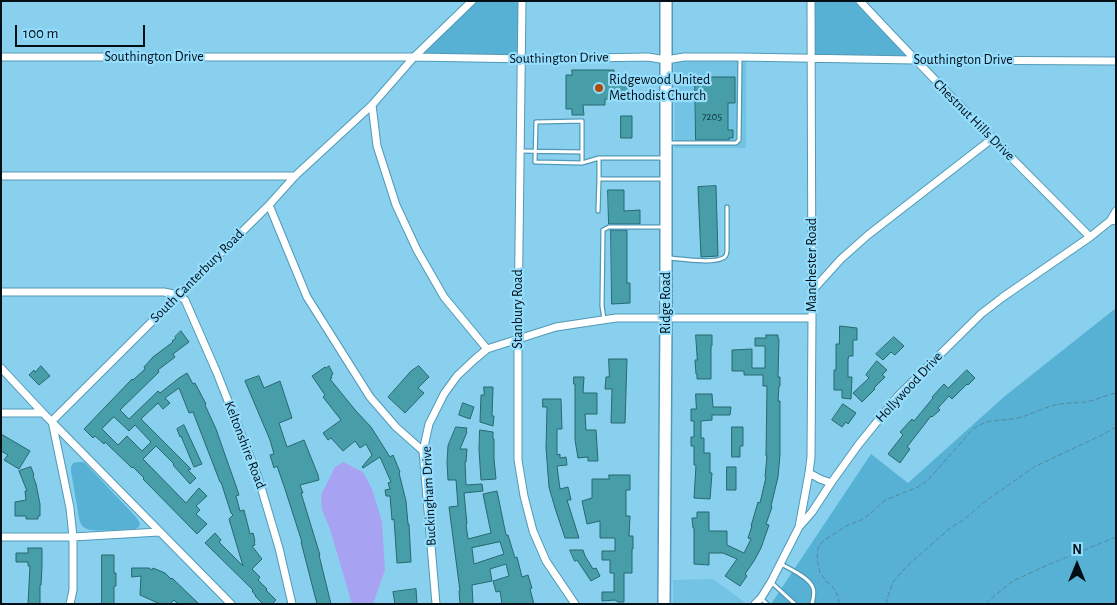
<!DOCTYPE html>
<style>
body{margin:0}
#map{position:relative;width:1117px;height:605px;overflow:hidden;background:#88d0ee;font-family:"Alegreya Sans",sans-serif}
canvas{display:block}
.frame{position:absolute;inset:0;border:2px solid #000e16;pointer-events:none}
.north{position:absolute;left:1052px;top:540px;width:50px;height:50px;-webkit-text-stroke:4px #95ddfc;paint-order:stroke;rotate:0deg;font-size:14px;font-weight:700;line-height:20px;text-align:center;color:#000e16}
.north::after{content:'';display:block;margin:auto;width:18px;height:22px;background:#000e16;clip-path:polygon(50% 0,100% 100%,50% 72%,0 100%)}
.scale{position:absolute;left:15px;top:25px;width:130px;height:22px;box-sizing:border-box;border:2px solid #000e16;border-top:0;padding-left:6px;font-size:15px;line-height:18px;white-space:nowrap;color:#000e16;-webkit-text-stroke:4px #95ddfc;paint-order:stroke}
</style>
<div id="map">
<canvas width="1117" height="605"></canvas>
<div class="frame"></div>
<div class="north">N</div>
<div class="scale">100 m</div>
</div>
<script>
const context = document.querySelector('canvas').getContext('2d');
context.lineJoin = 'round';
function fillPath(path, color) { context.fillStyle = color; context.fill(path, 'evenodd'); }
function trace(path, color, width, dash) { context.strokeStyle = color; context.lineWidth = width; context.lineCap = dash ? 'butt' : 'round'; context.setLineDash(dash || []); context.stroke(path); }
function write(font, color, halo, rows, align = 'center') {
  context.font = font + ' "Alegreya Sans",sans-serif'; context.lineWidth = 4.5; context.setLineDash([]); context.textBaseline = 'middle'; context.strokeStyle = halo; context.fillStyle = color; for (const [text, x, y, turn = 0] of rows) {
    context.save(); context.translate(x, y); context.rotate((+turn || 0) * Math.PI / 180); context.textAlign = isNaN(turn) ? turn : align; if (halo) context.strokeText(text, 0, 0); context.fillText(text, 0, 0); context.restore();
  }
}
const built = new Path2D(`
 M674,55H746V148H675Z
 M713,579L747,604H673V580Z`);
const green = new Path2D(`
 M472,1H522L520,58L414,57Z
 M811,1H860L914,60L812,58Z
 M1116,308V604H771L871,454L908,483L1005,396Z
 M78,462H83L85,463L136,517L140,523L139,527L135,529C124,529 93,533 85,528C81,526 80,522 79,518L71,471V467L73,463Z`);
const water = new Path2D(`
 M343,462L363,472L372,489L382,522L385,570L373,604H352L330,529L322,510L321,495L335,467Z`);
const building = new Path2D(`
 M572,70H614V78H632V99H605V105H583L584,115H572V109H566V75H572Z
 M695,77H735V103H728V130H733V138H729V140H696Z
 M621,116H632V138H621Z
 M716,186L718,256L701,257L698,187Z
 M608,190H624V211L640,210V224H609Z
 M611,230H627V283H630V303L612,304Z
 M840,326L857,328V340H853V356H849L848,359V377H852L851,399L842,398V390H834V370H836V344H839Z
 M181,331L189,342L173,354L175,357L158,370L159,372L120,410L129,419L158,391L160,393L179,378L187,373L193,384L195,383L206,404L205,405L216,429L236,486L239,495L236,496L240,511L244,510L250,534L253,533L255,541H254L255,545L252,546L262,559L252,569L260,577L258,580L267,589L266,590L276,600L272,604H263L255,596H256L252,591L253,590L205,543L215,533L221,540L219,542L243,566L229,519L233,515L231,513L221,482H220L193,412L189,413L179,388L165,398L170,403L163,409L158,403L141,419L191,469L188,470L196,478L190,484L173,465L174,464L156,446L143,459L186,503L199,488L207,496L196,506L200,510L196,514L207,524L197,534L143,479L144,478L133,467L132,468L105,442L104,444L95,436L93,438L84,429L132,379L133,380L145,369L144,367L153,357L173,342L172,341L176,338L175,337ZM114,417L129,431L135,425L151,442L142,451L127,436L118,445L102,429Z
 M696,335H712V346H711V379H697V374H696L695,360H697Z
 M766,335H778V339H779L778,377H780V386H779L778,401H780V455L778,477L771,506L772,507L766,524L769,525L761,548L754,561L745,574L747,576L740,586L725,576L737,559L723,553H709V565L694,564V528H693L692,518H697V512H709V531H727V545L744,553L751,539L748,538L752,526H751L758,502L760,503L766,477H765L767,456H766L767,386H763V375H744V371H732V350L752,349V368H765V346H755V338H766Z
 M894,337L904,346L895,355L891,352L883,360L876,354Z
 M609,359H627L625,423H611L612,389H605L606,377H609Z
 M877,361L887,370L882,375L885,377L874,388L875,389L862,402L853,393L869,378L866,375Z
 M41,366L50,376L39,385L29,375L34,370L35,372Z
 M329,366L333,374L331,376L332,378L330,379L356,411L371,427L390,457L393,455L400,472L399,473L406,501L408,524H409L411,562L397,563L394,519L392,520L390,496H386L385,490L390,489L388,483L391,482L380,457L363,468L362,467L372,455L366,444L360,448L355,441L343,451L331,438L328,440L323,433L341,420L323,397L325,395L312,376L325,367L326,368Z
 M419,366L429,377L418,388L424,393L405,413L388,397L411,371Z
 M967,370L975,378L968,385L967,384L952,399L949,396L938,408L940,410L932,417L931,416L907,447L910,449L900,463L888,454L903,435L900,432L912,419L914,421L933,398L932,397L944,384L948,388Z
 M259,376L264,388L280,381L292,418L279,423L287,447L304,440L318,475L319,480L300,485L303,493H301L320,555H319L331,604H317L301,542H302L285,489L277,466L274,468L270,455L274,454L270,440L245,381Z
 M574,377H584L583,393H597V414H585L586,430H596L598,461H588V457L578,458L575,440V384H574Z
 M484,387H493L492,416H494L493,426L480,422L481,395H484Z
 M696,394H712L713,407H731L730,415H712V420L701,421V438H704V453H710V473H712L710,499L694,498L696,465H694V446H691V437H694V421H691V409H696Z
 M543,399H561L562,429H557V455L560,454V458L566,457L567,465L557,466L560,489L568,487L571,500H567L579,538H565L555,508L549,487L546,448L547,407H543Z
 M463,403L474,407L470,419L459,415Z
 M843,404L856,413L848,424L846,422L842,427L832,420Z
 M184,425L202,464L194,467L181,436L180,437L177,429Z
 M456,427L467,428L466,431L467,432L460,449H467L466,462H465L466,485L482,484L483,491L464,493L467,524H466L468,539L491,533L483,494L497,491L506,535H508L515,558L517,557L522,577L528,575L532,588L530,589L534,604H502L500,591L496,592L493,581L509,576L506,564L490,569L492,581L472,585L473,604H460L459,591H460L449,507L458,506L456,480H448L447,462L448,446ZM500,542L504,554L474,564L472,548Z
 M732,427H743V446H740V457H732Z
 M480,430L493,432V439H494V459L496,479L481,480L479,450Z
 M1,434L30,451L19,469L4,460L8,455L1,451Z
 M31,467L34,475L33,476L36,484L40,504V516H38V519H26V516H15V502L26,500L25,491H27L19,471Z
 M727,467H736V490H727Z
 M609,475H630V490H626V516H630L629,536H633V549H632V573H624V602H618L615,600L602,601V592H614V573H610V560H602V551H615V538H600V521L587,524L582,501L592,498V479H609Z
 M28,548H42V566L41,585H40V604H28L30,566H28V562H16V553H28Z
 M570,550H583L585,556L593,569L596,568L600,576L591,581L577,560L575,561Z
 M102,555H114V573H116V586H114V604H102Z
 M132,568H149L152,570L153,568L165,573L171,579L172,578L199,604H178L174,600L170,604H160L140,595L141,576L132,577Z
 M416,589L417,604H395L393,592Z`);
const path = new Path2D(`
 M839,604L838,596L833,587L827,582L820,573L817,559L818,548L823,541L846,526L861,520L870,514L885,500L918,487L928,480L973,429C990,417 1000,422 1018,418C1031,415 1042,408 1055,405C1066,402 1078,404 1090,401C1098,399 1107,395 1116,393
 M886,604L888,596L893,582L906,567L950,528L962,521L983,503L1034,467L1102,435L1116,427
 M986,604L994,596L1013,581L1043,567L1116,537`);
const lane = new Path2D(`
 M669,143H736L739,140L740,58
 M520,151L582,152V163L599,158
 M663,158H599V179H663
 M582,163L535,162L536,122L582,121V152
 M598,211L599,179
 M669,258C681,259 713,264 723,258C727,256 726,255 727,251V207
 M604,319L602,306L603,230L609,227H664
 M781,564C790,569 810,578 813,588C815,593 813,599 812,604
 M771,582L795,604
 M761,598L767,604`);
const street = new Path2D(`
 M522,1L518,326V460L524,496L533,531L546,561L575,604
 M860,1C935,82 1013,159 1090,237
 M1,57H414L530,59L648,57L666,60L684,57H740L914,60L1116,61
 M372,105L377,146L396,205L417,250L444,297L487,349
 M1,176H295
 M269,205L307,297L370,397L396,427L423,451
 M1110,221L1116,211
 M812,291L841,259L868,235L993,138
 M1,292H164L178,295L185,300L217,373L258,477L279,548L292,604
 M1,368L43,413L231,604
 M1,413H43
 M809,473L820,479L831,483
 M799,527L809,473L811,457L812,318L811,1
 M1,537H73L159,532
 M70,604L73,590V537L70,508L52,421L269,205L295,176L372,105L414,57L472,1
 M436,604L423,451L429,424L444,394L457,376L474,360L487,349L556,327L616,318H812
 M755,604L761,598L771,582L799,527L812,512L831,483L859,444L898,396L981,314L1003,297L1090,237L1110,221L1116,220`);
const primary = new Path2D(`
 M664,604L666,318V1`);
const markers = [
 [599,88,5,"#ad4c0a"]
];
const numberNames = [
 ["7205",712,117]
];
const streetNames = [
 ["Southington Drive",154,57],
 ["Southington Drive",559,58,-1],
 ["Southington Drive",963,60],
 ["Chestnut Hills Drive",974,120,45],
 ["Manchester Road",812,265,-90],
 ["South Canterbury Road",197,276,-45],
 ["Ridge Road",666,303,-90],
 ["Stanbury Road",518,309,-90],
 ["Hollywood Drive",909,387,-47],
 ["Keltonshire Road",245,445,69],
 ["Buckingham Drive",429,496,-93]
];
const poiNames = [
 ["Ridgewood United",609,80],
 ["Methodist Church",609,96]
];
fillPath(built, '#73c3e5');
fillPath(green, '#57b1d5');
fillPath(water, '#a8a2f3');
fillPath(building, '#479da8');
trace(building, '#266870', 1);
trace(lane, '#5299b6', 5.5);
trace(street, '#5299b6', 9);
trace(primary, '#5299b6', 14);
trace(path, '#56889e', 1, [5, 2.5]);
trace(lane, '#fff', 3);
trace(street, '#fff', 7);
trace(primary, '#fff', 11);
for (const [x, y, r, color] of markers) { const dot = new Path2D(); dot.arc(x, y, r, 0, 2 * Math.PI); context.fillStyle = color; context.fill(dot); trace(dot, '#95ddfc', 2); }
write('11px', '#12323a', null, numberNames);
write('14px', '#000e16', '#95ddfc', streetNames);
write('14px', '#000e16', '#95ddfc', poiNames, 'left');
</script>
